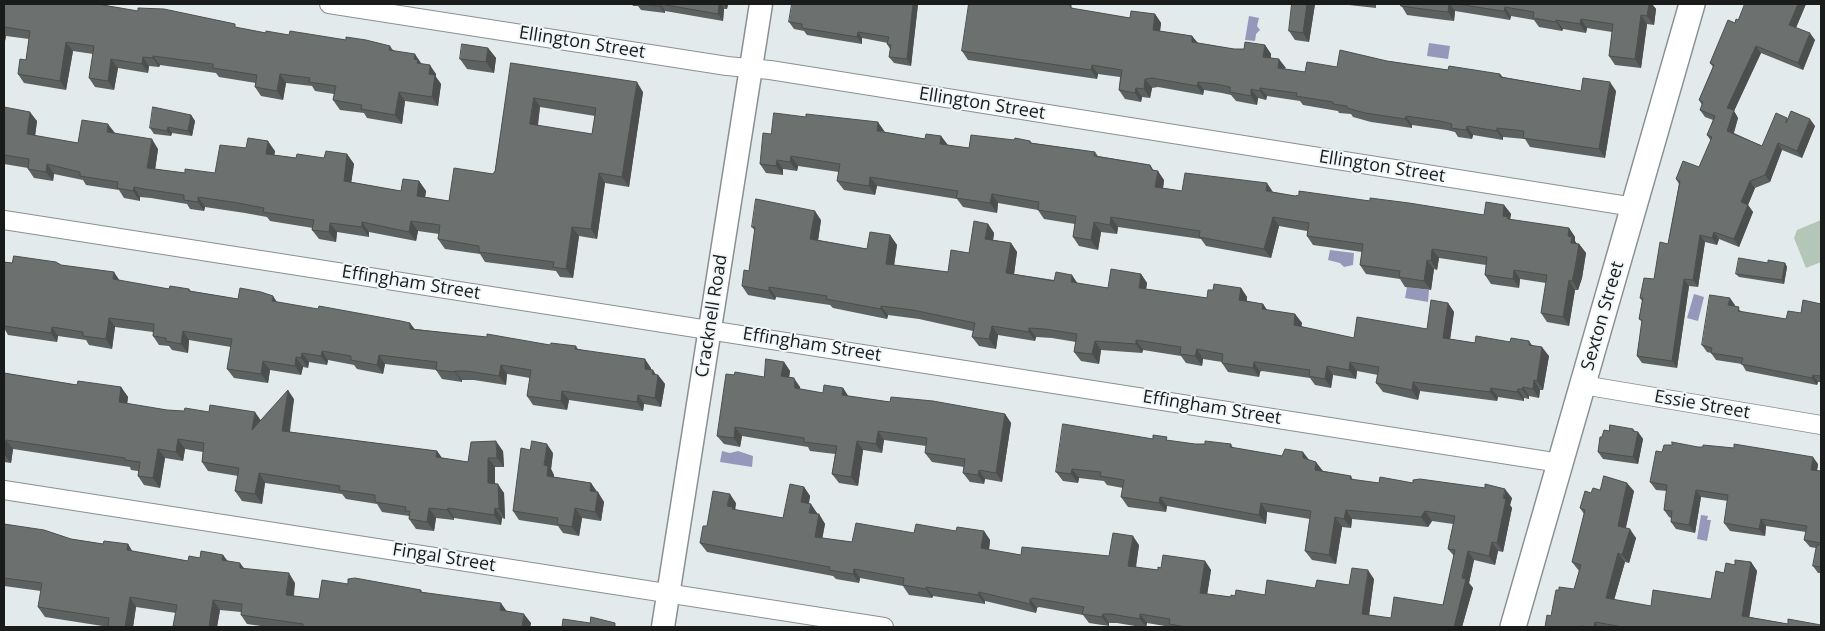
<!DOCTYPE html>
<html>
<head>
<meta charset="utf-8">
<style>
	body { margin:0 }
	#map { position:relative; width:1825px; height:631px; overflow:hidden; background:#e3eaeb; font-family:"Open Sans",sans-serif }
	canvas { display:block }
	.frame { position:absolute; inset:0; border:5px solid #1a1c1c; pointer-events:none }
</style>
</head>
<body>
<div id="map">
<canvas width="1825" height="631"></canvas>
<div class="frame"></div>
</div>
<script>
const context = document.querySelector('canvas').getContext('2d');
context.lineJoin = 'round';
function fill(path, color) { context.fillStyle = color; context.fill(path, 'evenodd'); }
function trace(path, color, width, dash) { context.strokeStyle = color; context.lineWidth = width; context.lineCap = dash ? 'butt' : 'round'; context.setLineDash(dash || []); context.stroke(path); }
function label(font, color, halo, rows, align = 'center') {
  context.font = font + ' "Open Sans",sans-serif'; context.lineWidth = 4; context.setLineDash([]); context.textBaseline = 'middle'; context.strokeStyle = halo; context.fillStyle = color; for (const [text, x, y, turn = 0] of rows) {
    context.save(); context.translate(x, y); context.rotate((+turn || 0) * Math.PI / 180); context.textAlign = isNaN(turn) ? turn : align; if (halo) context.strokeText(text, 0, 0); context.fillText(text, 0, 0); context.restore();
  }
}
fill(new Path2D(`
	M1821 220V262L1806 268 1794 238 1797 230Z`), '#b3c6b7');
fill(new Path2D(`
	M1249 16 1259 18 1257 26 1260 30 1256 34 1255 41 1245 40Z
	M1429 43 1450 46 1448 59 1427 56Z
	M1330 250 1354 253 1353 265 1344 267 1340 263 1328 260Z
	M1407 287 1429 290 1428 302 1405 298Z
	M1694 294 1704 297 1698 321 1687 318Z
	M722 451 730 453 738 451 753 456 752 467 720 462Z
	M1701 515 1708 516 1707 520H1711L1707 541 1697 539Z`), '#9598ba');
const minor = new Path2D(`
	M329 4 727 66 770 70 1634 207
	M4 220 1560 463
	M1583 385 1821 425
	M4 490 884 627`);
const tertiary = new Path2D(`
	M663 627 761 4`);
const secondary = new Path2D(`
	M1513 627 1692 4`);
trace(minor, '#8a9091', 20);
trace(tertiary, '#8a9091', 25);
trace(secondary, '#8a9091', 28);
trace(minor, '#fff', 18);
trace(tertiary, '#fff', 22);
trace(secondary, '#fff', 25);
fill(new Path2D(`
	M4 4 238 28 266 33 346 40 390 46 393 50 421 63V64L436 74V77L441 84 438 106 405 101 402 124 367 118 364 113 340 110 333 100 334 94 315 91 312 86 286 83 283 100 261 96 255 87 256 83 219 77 216 73 160 65 159 67 149 66 148 73 118 68 114 90 95 87 89 78 93 54 73 51 66 90 24 83 18 74 26 60 29 39 6 36 5 41H4Z
	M632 4H728L727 9H724L723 21 665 11V13L641 10 638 6H633Z
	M918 4 911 66 894 63 889 57 890 49 887 44 888 43 862 38V44L807 35 804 31 794 29 789 22Z
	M969 4H1066L1074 9 1130 18 1155 14 1161 23 1160 31 1192 36 1198 43 1234 49H1244L1265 45 1271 54V58L1286 69 1305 72 1337 67 1387 61 1448 70 1500 74 1503 77 1581 91H1616L1605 158 1530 147 1525 139 1503 137V140L1473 135 1472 139 1458 137 1455 132 1447 130 1412 125V128L1371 122 1353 117 1351 114 1339 113 1338 111 1303 105 1300 101 1267 96 1266 100 1258 98 1257 105 1236 101 1231 95 1222 93 1204 90 1203 95 1158 87 1152 88 1150 98 1142 97 1141 102 1125 99 1119 90 1120 77 1098 74 1097 79 968 60 962 51Z
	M1292 4H1315L1309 42 1295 40 1289 31Z
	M1340 4H1376V8Z
	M1392 4H1652L1656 9 1654 25 1647 24 1641 68 1615 65 1609 56 1612 32 1587 28 1586 33 1563 29 1562 31 1539 27 1534 20 1511 16 1510 20 1455 11 1454 21 1445 20 1407 15 1401 5Z
	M1806 4 1796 28 1815 40 1803 70 1761 53 1734 111 1738 118 1734 133 1762 146 1788 119 1815 126 1802 158 1782 150 1770 182 1755 188 1748 205 1753 212 1739 247 1719 239 1717 245 1705 242 1698 287 1689 286 1677 368 1642 363 1637 356 1642 322 1639 319 1642 301 1640 298 1654 279 1668 244 1679 184 1676 179 1699 167 1711 141 1707 135 1713 120 1705 117 1700 110 1702 105 1699 100 1713 67 1710 63 1735 23 1738 20Z
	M488 48 496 58 494 73 467 69 460 59Z
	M511 63 643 92 629 187 605 183 597 239 579 236 573 278 560 277 556 271 485 262 480 254 445 249 438 239 439 234 418 231 416 241 369 232V237L337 232 336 242 319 239 312 230 313 228 270 221 267 217 245 213 205 207 204 211 190 209 187 204 151 198 140 197V201L124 198 119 190 86 185 83 180 54 174 53 181 34 178 28 169V168L4 164V107L37 121 35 136 78 143 115 133 158 149 155 169 185 173H215L246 148 275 151 274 155 296 158H324L347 154 354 164 351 182 401 191 419 181 426 191 425 197 449 201 493 174 495 171ZM540 107 595 116 592 134 538 126Z
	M191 115 195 121 192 136 172 133 171 136 154 134 150 128Z
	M885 132 925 139 941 136 947 145 969 148 1014 140 1030 141 1032 143 1095 152 1098 156 1150 165 1153 170 1164 180 1163 188 1182 191 1273 192 1295 196 1370 201 1484 215 1504 205 1511 214 1510 220 1569 228 1575 237V241L1577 244H1579L1586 253 1582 278 1578 290H1575L1569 326 1547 322 1541 313 1546 283 1520 279 1519 288 1491 284 1485 275 1486 265 1439 258 1437 270 1434 269 1431 290 1405 287 1400 279 1366 274 1360 265 1362 252 1313 245 1307 236V231L1279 226 1271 258 1206 246 1201 239 1118 227 1117 234 1101 232 1098 250 1079 246 1073 237 1075 224 1044 219 1038 210 998 203 997 213 963 207 957 199 877 186 875 195 844 190 837 181 839 172 798 166 797 171 783 169V175L766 173 760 164 771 134Z
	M821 220 818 240 867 249 890 235 897 245 894 265 948 272 969 253 988 224 994 233 993 240 1011 243 1017 252 1014 274 1108 288 1141 274 1147 283 1146 289 1207 298 1213 290 1241 288 1247 297V301L1263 304 1267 310 1295 314 1302 323 1301 327 1354 338 1427 329 1448 303 1454 312 1450 339 1475 343 1529 341 1532 345 1549 356 1543 390H1540L1539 398 1529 396V399L1524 398V401L1498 397 1497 401 1420 391 1418 400 1383 392 1376 383 1378 375 1357 371 1356 379 1333 375 1331 388 1315 385 1310 378 1262 371 1260 372 1259 377 1228 372 1222 363V362L1203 359 1202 366 1186 363 1181 356 1143 350 1142 353 1101 350 1099 364 1081 361 1074 352 1076 342 1052 338 1036 337 1035 341 998 335 996 349 979 346 972 337 973 331 919 319 888 315 887 319 833 308 830 305 776 297 775 300 748 295 742 286 749 271 755 231 752 227Z
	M4 262 12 263 61 265 120 281 169 289H189L191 291 238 299 277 302 415 329 550 345 576 346 578 349 651 368V370L656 375H658L665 384 661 407 644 404 643 411 569 400 567 410 533 405 527 396 530 378 507 374 506 385 474 380H462V382L442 379 436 370 385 364 383 374 357 369 354 365 328 360 327 365 309 362 308 368 303 367 301 375 270 370 268 383 234 378 227 369 231 347 189 340 188 353 172 350 169 346 159 345 153 336V332L115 327 112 349 89 345 86 340 58 336 57 342 8 335 4 328Z
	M1768 263H1785L1787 267 1784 284 1739 277 1736 274Z
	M1821 304V382H1818L1817 385 1746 371 1742 364 1716 360 1711 353 1707 352 1702 345 1735 305V306L1742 312 1786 319Z
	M784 362 790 371 789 377 800 387V389L823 393 843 388 848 396 890 402 1005 414 1011 423 1002 482 985 479 984 484 970 482 963 473 964 467 932 462 925 453 926 446 884 440 882 453 863 450 858 486 839 483 832 474 835 454 810 451 808 447 742 436 740 447 724 444 717 436 734 375 764 377Z
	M4 373 77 385 121 387 128 397 127 404 167 410 261 420 294 399 290 432 437 451 442 458 468 462 503 451 504 467H495V483L504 493 505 519 502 518 501 525 454 518V520L436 518 434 531 416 529 409 519V516L382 512 377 504 346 499 342 494 265 483 262 504 242 501 235 491 238 476 208 471 202 462 203 452 185 449 183 461 165 458 160 488 144 485 138 476V471L131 470 130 467 13 449 11 463 4 462Z
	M1609 431 1638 432 1643 439 1638 464 1603 459 1598 452 1602 437Z
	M1153 439 1195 444H1231L1233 448 1309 460 1323 471 1351 476 1353 480 1379 483 1512 498 1510 505 1512 508 1503 552 1498 551 1495 565 1474 560 1469 583 1473 588 1462 627H1171L1147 623 1146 627H1141L1117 623H1109V626L1089 623 1083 615 1039 607 1037 608 1036 613 985 601V604L933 596 932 598 909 595 903 586 860 578 859 583 836 579 833 576 707 552 700 543 707 526 736 503 735 510 783 518 804 487 810 496 809 504 817 513V514H819L825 524 822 538 852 542 914 533 956 531H984L990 540 989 550 1021 555 1109 556 1139 545 1136 568 1158 570 1161 568 1205 561 1211 570 1207 594 1231 597 1235 596 1265 595 1315 588 1349 585 1374 579 1369 615 1391 618 1443 605 1454 556 1448 549 1453 524 1432 521 1428 527 1352 519 1351 528 1342 527 1336 564 1312 560 1305 551 1310 519 1267 512 1266 524 1167 506 1166 512 1128 507 1121 497 1123 488 1107 485 1104 481 1079 478 1078 483 1063 481 1056 472Z
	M1698 447 1818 464 1817 471H1821V573H1818L1813 566 1816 548 1810 547 1804 540 1806 532 1766 526 1765 536 1730 531 1724 523 1728 501 1701 497 1695 533 1676 529 1671 522V518L1669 517 1664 510 1667 491 1656 490 1650 482 1662 452Z
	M553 453 551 469 554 475V477L591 483 604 502 601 521 582 518 579 536 563 533 558 526 519 520 513 511Z
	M1600 490 1634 491 1626 528 1636 538 1629 563 1625 562 1614 600 1651 606 1711 599 1724 573 1735 565 1751 562 1757 571 1749 617 1788 624 1821 627H1545L1551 616 1574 589 1579 571 1572 562 1584 514 1580 508 1591 493Z
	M4 524 71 539 103 544H128L132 551 188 561 200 558 223 555 227 561 244 569 295 583 294 596 319 599 348 584 421 590 422 592 507 611 531 623 530 627H268L247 624 241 615V612L220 610 217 627H174L173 626 176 613 136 607 133 627H109L45 617 38 607 41 591 4 586Z`), '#5d6160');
fill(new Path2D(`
	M660 4 665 11V13L660 6Z
	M719 4H721L724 9 723 21 718 14Z
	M723 4H728L727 9Z
	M913 4H918L911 66 907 59Z
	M1307 4H1315L1309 42 1303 33Z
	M1449 4H1450L1455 11 1454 21 1448 12Z
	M1647 4H1652L1656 9 1654 25 1647 16Z
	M1798 4H1806L1794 32 1789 25Z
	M1505 7 1511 16 1510 20 1504 11Z
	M1155 14 1161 23 1159 39 1153 30Z
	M1641 15 1647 24 1641 68 1635 59Z
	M1581 19 1587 28 1586 33 1580 24Z
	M1556 20 1563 29 1562 31 1556 22Z
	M858 32 862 38V44L857 37Z
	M4 33 6 36 5 41 4 38Z
	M1810 33 1815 40 1803 70 1798 63Z
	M1192 36 1199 45 1192 42Z
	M66 42 73 51 66 90 60 81Z
	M1265 45 1271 54 1270 66 1263 57Z
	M1756 46 1761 53 1734 111 1738 118 1732 138 1727 131V108Z
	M488 48 496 58 494 73 486 62Z
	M415 54 421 63 424 72 414 59Z
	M153 56 160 65 159 67 153 58Z
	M143 57 149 66 148 73 142 64Z
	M111 59 118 68 114 90 108 81Z
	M1279 59 1286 68H1278Z
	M430 65 436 74V77L441 84 438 106 432 97 429 74Z
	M1092 65 1098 74 1097 79 1091 70Z
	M280 74 286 83 283 100 277 91Z
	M1145 79 1152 88 1150 98 1144 89Z
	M637 82 643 92 629 187 622 177Z
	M1198 82 1204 90 1203 95 1197 86Z
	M1610 82 1616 91 1605 158 1599 149Z
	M1136 88 1142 97 1141 102 1135 93Z
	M1260 88 1267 96 1266 100 1260 91Z
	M1251 89 1258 98 1257 105 1251 96Z
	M399 92 405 101 402 124 395 115Z
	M534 98 540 107 536 134 530 124Z
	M30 112 37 121 34 144 27 134Z
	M191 115 195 121 192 136 188 131Z
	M1406 116 1412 125V128L1405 119Z
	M1810 119 1815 126 1802 158 1797 151Z
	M878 122 885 132 877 131Z
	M108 124 115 133 114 142 107 132Z
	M1467 126 1473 135 1472 139 1466 130Z
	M168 127 172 133 171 136 167 131Z
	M1497 128 1503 137V140L1497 131Z
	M941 136 948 145 940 144Z
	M152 139 158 149 154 178 147 168Z
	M268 141 275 151 273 163 266 154Z
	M1778 143 1782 150 1770 182 1765 175Z
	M347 154 354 164 350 191 344 181Z
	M791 156 798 166 797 171 790 162Z
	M777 160 783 169V175L776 166Z
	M47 164 54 174 53 181 46 172Z
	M1150 165 1156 174 1158 171 1164 180 1162 196 1155 187 1152 170Z
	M599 173 605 183 597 239 591 229Z
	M870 177 877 186 875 195 869 186Z
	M419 181 426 191 424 205 417 196Z
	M1750 181 1755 188 1748 205 1753 212 1739 247 1734 239 1741 202Z
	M1267 183 1273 192 1266 191Z
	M134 187 140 197V201L133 191Z
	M992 194 998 203 997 213 990 203Z
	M198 197 205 207 204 211 198 202Z
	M1504 205 1511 214 1510 219 1515 226 1503 216Z
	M815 211 821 220 817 248 810 239Z
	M1111 217 1118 227 1117 234 1110 225Z
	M1273 217 1279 226 1271 258 1264 249Z
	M411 221 418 231 416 241 409 232Z
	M362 222 369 232V237L362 227Z
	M1094 222 1101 232 1098 250 1091 240Z
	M330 223 337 232 336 242 329 232Z
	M988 224 994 233 992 248 985 239Z
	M572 227 579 236 573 278 566 269Z
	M1569 228 1575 237V241L1578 246 1571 243 1568 236Z
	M1714 232 1719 239 1717 245 1712 238Z
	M890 235 897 245 893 273 886 264Z
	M1700 235 1705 242 1698 287 1693 280Z
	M1011 243 1017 252 1013 282 1006 273Z
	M1579 244 1586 253 1582 278 1578 290 1572 281Z
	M1432 249 1439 258 1437 270 1431 261Z
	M1427 260 1434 269 1431 290 1424 281Z
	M1785 263 1787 267 1784 284 1782 280Z
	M1514 270 1520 279 1519 288 1513 279Z
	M114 272 120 281 113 279Z
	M1141 274 1147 283 1145 297 1139 288Z
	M1072 275 1078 284 1071 282Z
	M1684 279 1689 286 1677 368 1672 361Z
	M1569 280 1575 290 1569 326 1563 317Z
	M769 287 776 297 775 300 769 291Z
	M1241 288 1247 297 1245 309 1239 300Z
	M273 296 279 305 272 301Z
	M1730 298 1735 305 1733 313 1728 305Z
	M1448 303 1454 312 1449 347 1443 338Z
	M1263 304 1269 313 1262 309Z
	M881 306 888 315 887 319 881 309Z
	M1295 314 1302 323 1300 334 1294 325Z
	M109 318 115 327 112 349 106 339Z
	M410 323 417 332 410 329Z
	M992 326 998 335 996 349 989 339Z
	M52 327 58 336 57 342 51 333Z
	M1029 328 1036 337 1035 341 1029 332Z
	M183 331 189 340 188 353 181 344Z
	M1136 340 1143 350 1142 353 1136 344Z
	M1095 341 1101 350 1099 364 1092 354Z
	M1542 347 1549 356 1543 390 1537 381Z
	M1197 349 1203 359 1202 366 1195 356Z
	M322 351 328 360 327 365 321 356Z
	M302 353 309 362 308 368 301 358Z
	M379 355 385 364 383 374 377 365Z
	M296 357 303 367 301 375 295 366Z
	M645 359 651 368 652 378 645 369Z
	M263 361 270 370 268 383 261 374Z
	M784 362 790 371 788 385 781 376Z
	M1254 362 1260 372 1259 377 1253 368Z
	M1350 362 1357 371 1356 379 1349 370Z
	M501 365 507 374 506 385 499 376Z
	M1327 366 1333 375 1331 388 1325 379Z
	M653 370 658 378V375L665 384 661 407 655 398 652 374Z
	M455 371 462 380V382L455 372Z
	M1813 375 1818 382 1817 385 1812 378Z
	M794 378 800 387 801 397 795 388Z
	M1534 380 1540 390 1539 398 1533 389Z
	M1413 382 1420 391 1418 400 1412 390Z
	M121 387 128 397 126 412 119 402Z
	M1523 387 1529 396V399L1522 389Z
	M843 388 849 397 842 395Z
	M1491 388 1498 397 1497 401 1490 392Z
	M1518 389 1524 398V401L1517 392Z
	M288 390 294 399 288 440 282 431Z
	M562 391 569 400 567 410 561 401Z
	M638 395 644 404 643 411 637 402Z
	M255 412 262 422 252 430Z
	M1005 414 1011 423 1002 482 996 473Z
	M735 427 742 436 740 447 734 438Z
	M1633 429 1637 434 1638 432 1643 439 1638 464 1633 457Z
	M878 431 884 440 882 453 876 444Z
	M178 439 185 449 183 461 176 452Z
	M6 440 13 449 11 463 4 454Z
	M496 441 503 451 504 467 497 458Z
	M857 441 863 450 858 486 851 477Z
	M547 444 553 453 551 469 554 475 553 485 547 476 544 465Z
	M158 449 165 458 160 488 153 478Z
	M437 451 444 461 436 457Z
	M1303 452 1310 461 1303 458Z
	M1813 457 1818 464 1816 477 1811 470Z
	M488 458 495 467V492L488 483Z
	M1316 462 1323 471 1315 470Z
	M1072 469 1079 478 1078 483 1071 474Z
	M979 470 985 479 984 484 978 475Z
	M259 473 265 483 262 504 255 494Z
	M591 483 597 492 590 491Z
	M1627 483 1634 491 1624 534 1618 526Z
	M498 484 504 493 505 519 499 509Z
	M804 487 810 496 807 511 801 502Z
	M1505 489 1512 498 1510 505 1512 508 1503 552 1497 543Z
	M1696 490 1701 497 1695 533 1689 525Z
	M598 492 604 502 601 521 595 512Z
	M730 494 736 503 735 510 727 506Z
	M1160 497 1167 506 1166 512 1159 503Z
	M1261 503 1267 512 1266 524 1259 515Z
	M811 504 817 513 816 522 809 513Z
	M429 508 436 518 434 531 427 522Z
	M448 508 454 518V520L447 510Z
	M495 508 502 518 501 525 494 515Z
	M575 508 582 518 579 536 572 527Z
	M1346 510 1352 519 1351 528 1344 519Z
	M1425 511 1432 521 1428 527 1421 517Z
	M819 514 825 524 821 546 815 537Z
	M1335 517 1342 527 1336 564 1329 555Z
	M1761 519 1766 526 1765 536 1759 529Z
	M1630 529 1636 538 1629 563 1622 555Z
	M984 531 990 540 988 558 981 548Z
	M1133 536 1139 545 1134 576 1128 566Z
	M1492 542 1498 551 1495 565 1489 556Z
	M128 544 134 554 127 550Z
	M1468 551 1474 560 1469 583 1473 588 1462 627H1454Z
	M1618 553 1625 562 1612 607 1606 598Z
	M223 555 230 564 222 560Z
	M1205 561 1211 570 1206 602 1200 593Z
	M1751 562 1757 571 1748 625 1742 616Z
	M240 563 247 572 240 568Z
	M854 569 860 578 859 583 853 574Z
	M1368 570 1374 579 1368 623 1362 614Z
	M289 573 295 583 292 604 286 595Z
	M926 587 933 596 932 598 926 589Z
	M979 592 985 601V604L978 595Z
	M130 597 136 607 133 627H125Z
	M1030 599 1037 608 1036 613 1030 604Z
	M213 600 220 610 217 627H209Z
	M501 603 508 613 500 610Z
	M524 614 531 623 530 627H522Z
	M1103 614 1109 623V626L1102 617Z
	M1140 614 1147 623 1146 627 1140 619Z
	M1595 622 1598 627H1594Z`), '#4c4f4e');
const building = new Path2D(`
	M4 4H97L138 11V8L164 9 235 24V27L266 33V31L289 35 290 31 346 40V37L366 40 390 46 389 50 415 54 414 59 418 60 417 63 430 65 429 74 435 75 432 97 399 92 395 115 361 109 362 105 333 100 336 86 309 82 310 78 280 74 277 91 255 87 257 75 213 68V64L153 56V58L143 57 142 64 111 59 108 81 89 78 94 46 66 42 60 81 18 74 20 59 26 60 30 31 4 27Z
	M642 4H719L718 14 660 4V6Z
	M792 4H913L907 59 889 57 891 45 887 44 889 37 858 32 857 37 802 28V24L789 22Z
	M969 4H1062L1071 5V8L1130 18 1131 11 1155 14 1153 30 1192 36V42L1234 49H1244L1245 42 1265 45 1263 57 1279 59 1278 68 1305 72 1307 62 1337 67 1340 50 1387 61 1448 70 1449 66 1500 74V77L1581 91 1583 78 1610 82 1599 149 1523 138 1524 131 1497 128V131L1467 126 1466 130 1451 128 1452 124 1440 121 1406 116 1405 119 1365 113 1347 108V106L1333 104V102L1296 96 1297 93 1260 88V91L1251 89V96L1230 92V87L1216 84 1198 82 1197 86 1152 78 1145 79 1144 89 1136 88 1135 93 1119 90 1122 70 1092 65 1091 70 962 51Z
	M1292 4H1307L1303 33 1289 31Z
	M1401 4H1449L1448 12 1438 11 1401 6Z
	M1458 4H1649L1647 16 1641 15 1635 59 1609 56 1613 24 1581 19 1580 24 1556 20V22L1533 18 1534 12 1505 7 1504 11Z
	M1745 4H1798L1789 25 1810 33 1798 63 1756 46 1727 108 1734 110 1727 131 1762 146 1776 113 1787 118 1786 123 1791 111 1810 119 1797 151 1778 143 1765 175 1750 181 1741 202 1748 205 1734 239 1714 232 1712 238 1700 235 1693 280 1684 279 1672 361 1637 356 1642 320 1639 319 1643 298H1640L1644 278 1654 279 1660 242 1668 244 1680 181 1676 179 1683 161 1699 167 1712 137 1707 135 1715 116 1700 110 1703 102 1699 100 1714 65 1710 63 1728 20 1735 23 1736 19 1738 20Z
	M462 44 488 48 486 62 460 59Z
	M511 63 637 82 622 177 599 173 591 229 572 227 566 269 553 267 554 262 479 252V246L438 239 440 225 411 221 409 232 362 222V227L330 223 329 232 312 230 314 220 263 212 264 208 238 203 198 197V202L184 200V195L144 189 134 187 133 191 117 188 118 182 80 176V172L47 164 46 172 28 169 29 159 4 155V107L30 112 27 134 78 143 82 120 108 124 107 132 152 139 147 168 185 173V169L215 173 220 145 246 148 248 138 268 141 266 154 296 158 297 154 324 158 326 151 347 154 344 181 401 191 403 179 419 181 417 196 449 201 454 168 493 174 495 171ZM534 98 596 108 592 134 530 124Z
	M153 107 191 115 188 131 168 127 167 131 150 128Z
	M774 113 806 117V114L878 122 877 131 925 139 926 134 941 136 940 144 969 148 971 135 1014 140 1015 138 1030 141V143L1095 152 1094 156 1150 165 1152 170 1158 171 1155 187 1182 191 1185 173 1267 183 1266 191 1295 196 1299 195V191L1370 201V198L1409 203 1484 215 1486 202 1504 205 1503 216 1508 217V219L1569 228 1568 236 1572 237 1571 243 1579 244 1575 268 1572 281 1569 280 1563 317 1541 313 1547 275 1514 270 1513 279 1485 275 1487 257 1432 249 1431 261 1427 260 1424 281 1399 277 1400 271 1360 265 1363 244 1307 236 1309 223 1273 217 1264 249 1199 237 1200 231 1111 217 1110 225 1094 222 1091 240 1073 237 1076 216 1038 210 1039 202 992 194 990 203 956 198 958 191 870 177 869 186 837 181 840 164 791 156 790 162 777 160 776 166 760 164 763 133 771 134Z
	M756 199 815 211 810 239 867 249 870 232 890 235 886 264 948 272 951 250 969 253 974 221 988 224 985 239 1011 243 1006 273 1054 281 1056 272 1072 275 1071 282 1108 288 1111 269 1141 274 1139 288 1207 298 1208 290H1213L1214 284 1241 288 1239 300 1263 304 1262 309 1295 314 1294 325 1354 338 1357 317 1427 329 1431 300 1448 303 1443 338 1475 343 1476 336 1510 342 1511 338 1529 341V345L1542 347 1537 381 1534 380 1533 389 1523 387 1522 389H1518L1517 392 1491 388 1490 392 1413 382 1412 390 1376 383 1379 367 1350 362 1349 370 1327 366 1325 379 1309 376 1310 370 1256 362H1254L1253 368 1222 363 1223 354 1197 349 1195 356 1180 354 1181 347 1136 340V344L1095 341 1092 354 1074 352 1077 334 1045 329 1029 328V332L992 326 989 339 972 337 975 323 913 310 881 306V309L826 299 827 296 769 287V291L742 286 744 270 749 271 755 227H752Z
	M14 256 56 262 61 265 114 272 113 279 169 289 170 286 189 289V291L238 299 240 288 261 292 273 296 272 301 318 309 319 306 401 321 410 323V329L487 337V334L550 345 551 343 576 346 575 349 645 359V369L653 370 652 374 658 375 655 398 638 395 637 402 562 391 561 401 527 396 531 370 501 365 499 376 467 371H455V372L436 370 437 362 379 355 377 365 351 360V356L322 351 321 356 302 353 301 358 296 357 295 366 263 361 261 374 227 369 232 339 183 331 181 344 166 341V338L153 336 154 324 109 318 106 339 83 336V332L52 327 51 333 4 326V262L12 263Z
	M1739 258 1768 263V260L1785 263 1782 280 1736 274Z
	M1710 295 1730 298 1728 305 1739 307 1738 311 1786 319 1788 311 1801 313 1803 300 1821 304V376L1813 375 1812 378 1741 364 1743 358 1711 353 1712 348 1702 345Z
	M766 359 784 362 781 376 794 378 795 388 823 393 824 385 843 388 842 395 890 402 891 397 933 401 1005 414 996 473 979 470 978 475 963 473 965 459 925 453 927 438 878 431 876 444 857 441 851 477 832 474 837 446 804 442V438L735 427 734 438 717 436 726 374 734 375 735 372 764 377Z
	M4 373 77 385 78 381 121 387 119 402 167 410 184 411 185 408 209 412 210 405 255 412 252 430 288 390 282 431 437 451 436 457 468 462 471 442 496 441 497 458H488V483L498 484 499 509 495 508 494 515 448 508 447 510 429 508 427 522 409 519 410 511H405L406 507 375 502V495L339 490 340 486 259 473 255 494 235 491 239 468 202 462 204 443 178 439 176 452 158 449 153 478 138 476 140 462 125 460V458L6 440 4 454Z
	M1063 424 1153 439V435L1167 437 1166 440 1195 444H1205V441L1231 444 1230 447 1282 456 1285 449 1303 452V458L1316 462 1315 470 1351 476 1350 479 1379 483 1380 477 1413 483V480L1420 479 1485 488V484L1505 489 1503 498 1506 499 1497 543 1492 542 1489 556 1468 551 1462 578 1466 579 1454 627H1187L1169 624 1170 619 1140 614V619L1111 614H1103L1102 617 1082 614 1084 607 1033 598 1030 599V604L979 592 978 595 926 587V589L903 585 904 578 854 569 853 574 829 570 830 567 700 543 703 526H707L713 491 730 494 727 506 733 507 732 509 783 518 790 484 804 487 801 502 811 504 809 513 819 514 815 537 852 542 856 523 914 533 916 524 956 531 957 527 984 531 981 548 1021 555 1022 547 1109 556 1113 533 1133 536 1128 566 1158 570V567L1161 568 1163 555 1205 561 1200 593 1231 597V595L1235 596 1236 590 1265 595 1267 580 1315 588 1317 580 1349 585 1352 568 1368 570 1362 614 1391 618 1394 597 1443 605 1455 550 1448 549 1455 516 1425 511 1421 517 1346 510 1344 519 1335 517 1329 555 1305 551 1311 511 1261 503 1259 515 1160 497 1159 503 1121 497 1124 480 1100 476 1101 472 1072 469 1071 474 1056 472Z
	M1610 425 1633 429V431L1638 432 1633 457 1598 452 1600 437H1602L1604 430 1609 431Z
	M532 441 547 444 544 465 548 466 547 476 591 483 590 491 598 492 595 512 575 508 572 527 557 524 558 518 513 511 521 448 530 450Z
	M1672 442 1698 447H1703V445L1734 448V444L1813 457 1811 470 1821 471V543L1804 540 1807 526 1761 519 1759 529 1724 523 1728 495 1696 490 1689 525 1671 522 1672 511 1664 510 1667 485 1650 482 1656 451 1662 452 1664 445H1672Z
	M1604 476 1627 483 1618 526 1630 529 1622 555 1618 553 1606 598 1651 606 1653 590 1711 599 1716 571 1724 573 1726 563 1735 565V560L1751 562 1742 616 1788 624V619L1821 625V627H1623L1595 622 1594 627 1580 626 1579 627H1545L1547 615 1551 616 1556 590H1559V587L1574 589 1581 565 1572 562 1585 510 1580 508 1585 491 1591 493 1593 488 1600 490Z
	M4 524 44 530 71 539 103 544 104 541 128 544 127 550 188 561 189 556 200 558 201 551 223 555 222 560 240 563V568L289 573 286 595 319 599 322 580 348 584V579L355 578 421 590 420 592 501 603 500 610 524 614 522 627H303V624L241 615 242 604 213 600 209 627H182L173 626 177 605 130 597 125 627H117L108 626 109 618 38 607 42 583 4 578Z
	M1817 545H1821V567L1813 566Z
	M591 617 615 623V627H562L563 619 590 623Z`);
fill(building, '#6c7170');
trace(building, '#4c4f4e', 1);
label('18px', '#1a1c1c', '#f1f7f9', [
	["Ellington Street",582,43,9],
	["Ellington Street",982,104,9],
	["Ellington Street",1382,167,9],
	["Effingham Street",411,283,9],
	["Cracknell Road",712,316,-81],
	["Sexton Street",1603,316,-74],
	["Effingham Street",812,345,9],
	["Essie Street",1702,405,10],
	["Effingham Street",1212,408,9],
	["Fingal Street",444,558,9]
]);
</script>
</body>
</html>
